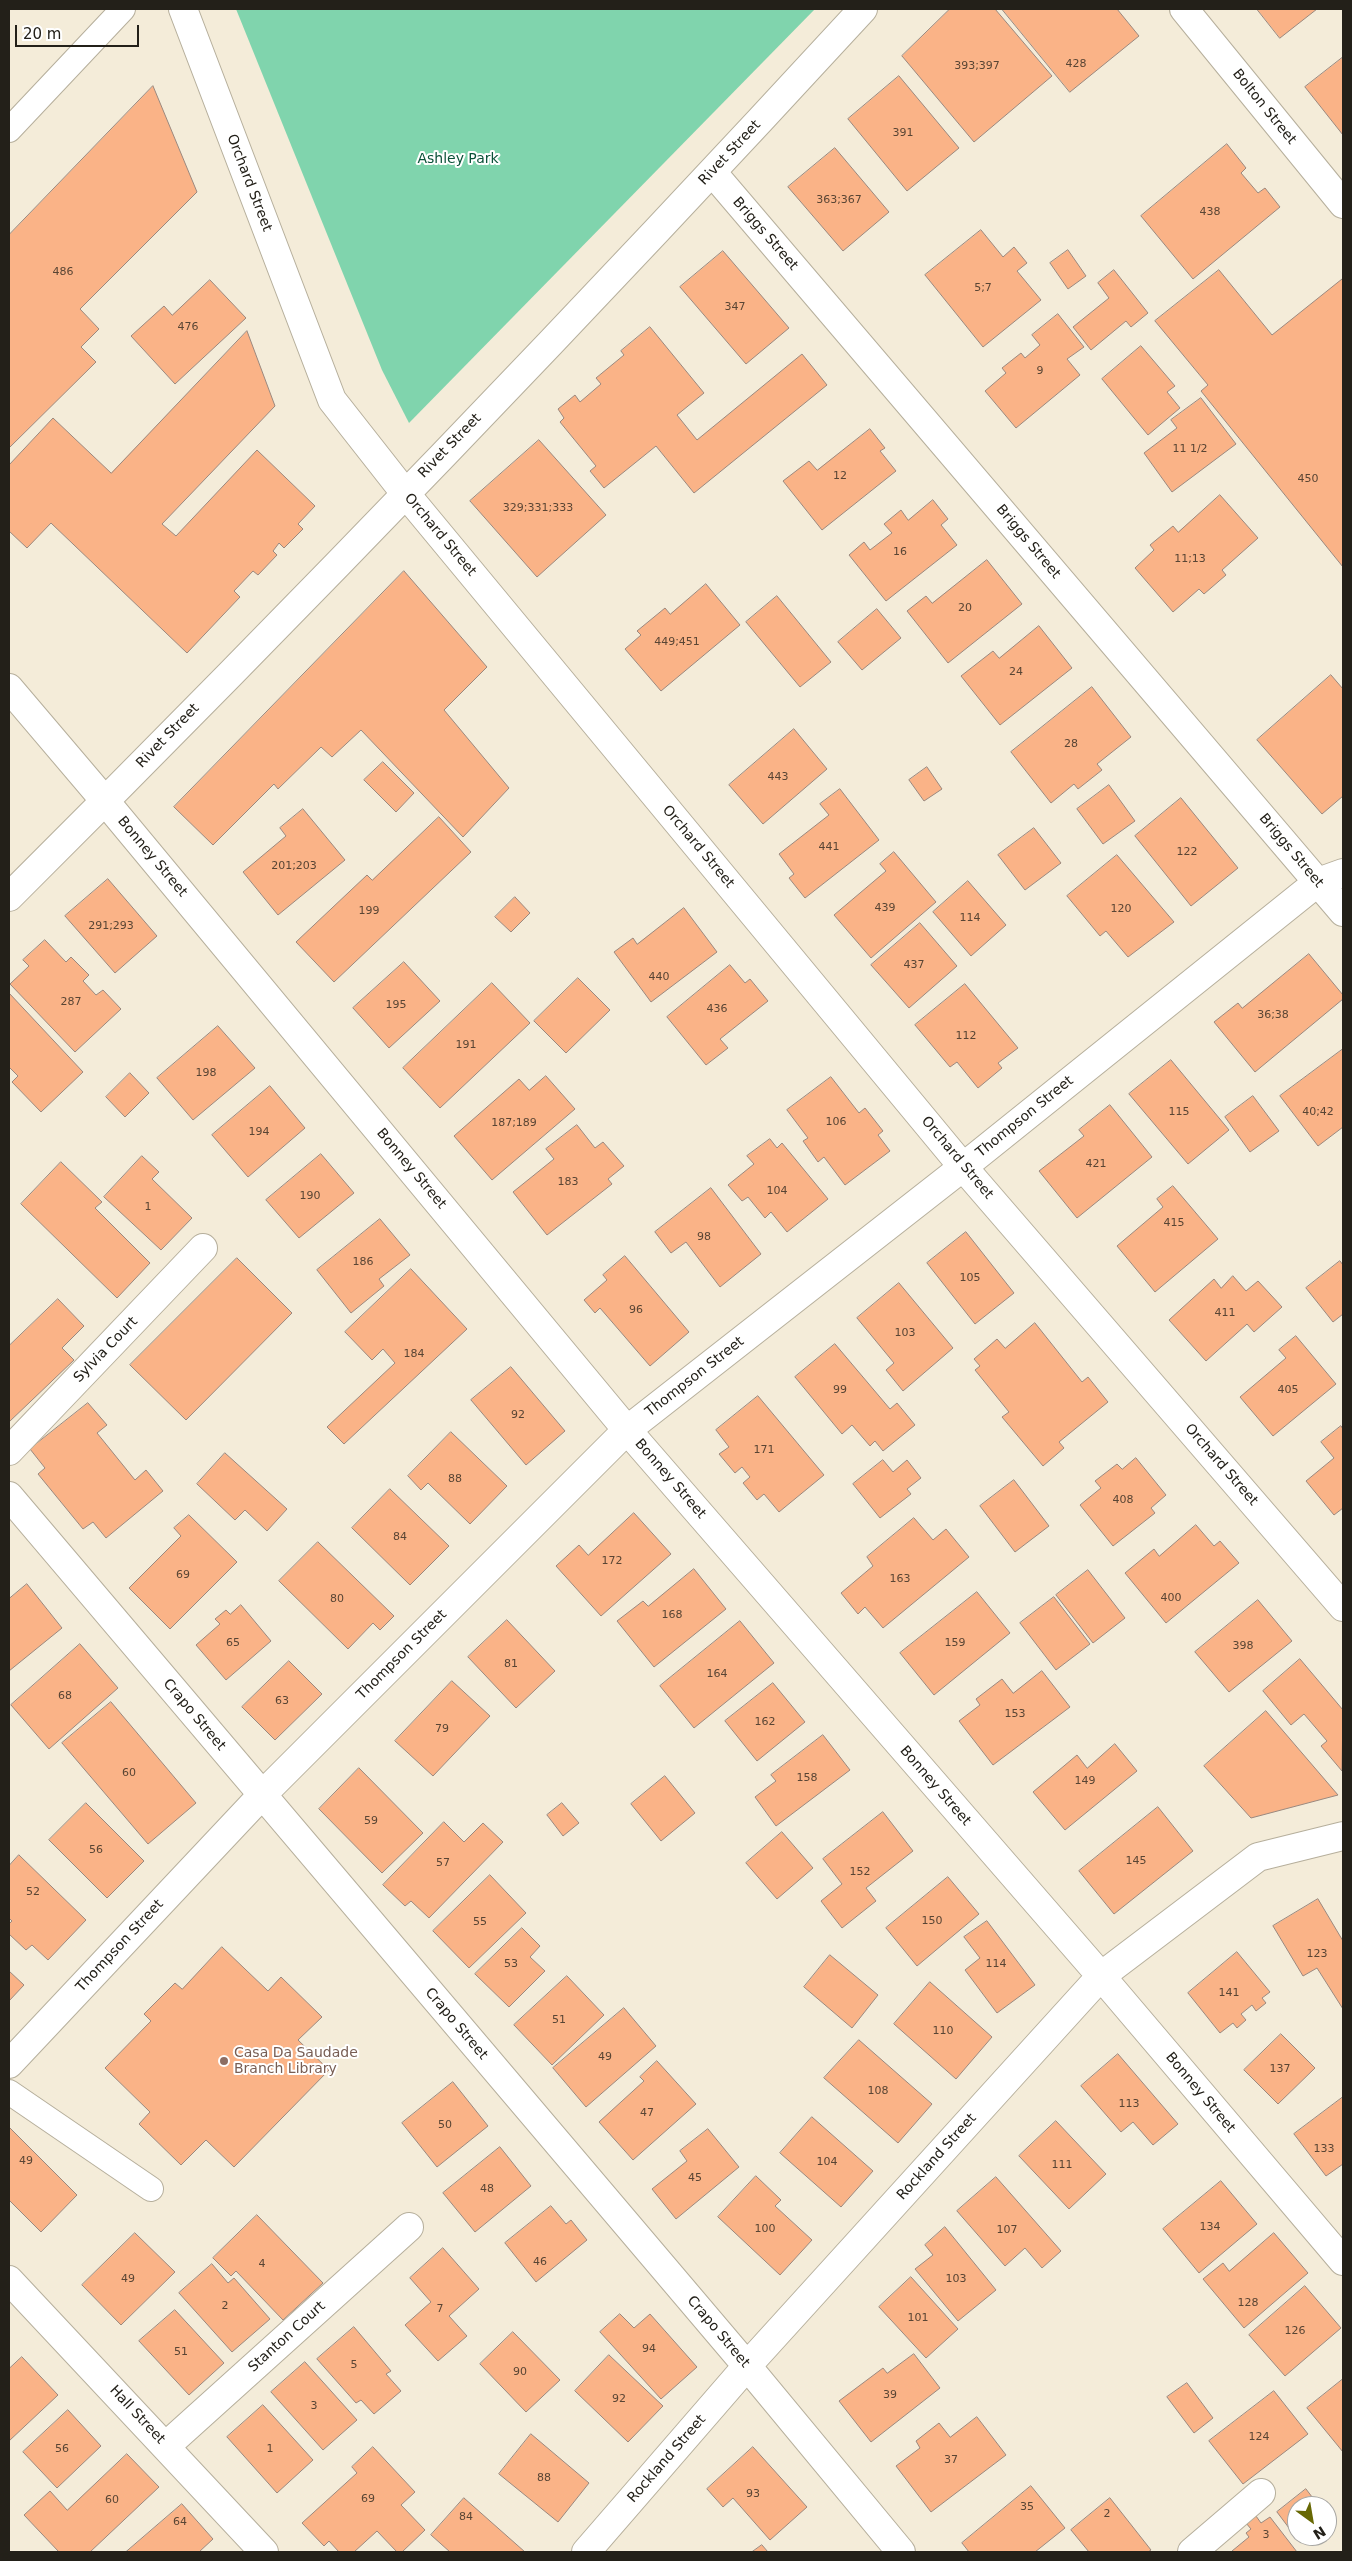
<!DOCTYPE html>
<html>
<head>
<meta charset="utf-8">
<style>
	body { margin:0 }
	#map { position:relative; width:1352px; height:2561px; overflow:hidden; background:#f4ecd9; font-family:"DejaVu Sans",sans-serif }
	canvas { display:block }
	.frame { position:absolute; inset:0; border:10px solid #232019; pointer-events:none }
	.north { position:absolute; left:1287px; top:2496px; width:50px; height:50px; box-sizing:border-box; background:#fff; border:1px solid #a7a6a3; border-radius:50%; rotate:148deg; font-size:14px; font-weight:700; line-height:20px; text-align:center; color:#232019 }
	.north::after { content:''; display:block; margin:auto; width:18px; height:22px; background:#676804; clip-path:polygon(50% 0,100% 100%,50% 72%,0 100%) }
	.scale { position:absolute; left:15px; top:25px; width:124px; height:22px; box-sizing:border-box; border:2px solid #232019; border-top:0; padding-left:6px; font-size:15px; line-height:18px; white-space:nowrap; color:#232019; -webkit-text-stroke:4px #fff; paint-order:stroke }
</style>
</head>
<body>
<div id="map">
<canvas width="1352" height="2561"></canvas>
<div class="frame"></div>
<div class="north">N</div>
<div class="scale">20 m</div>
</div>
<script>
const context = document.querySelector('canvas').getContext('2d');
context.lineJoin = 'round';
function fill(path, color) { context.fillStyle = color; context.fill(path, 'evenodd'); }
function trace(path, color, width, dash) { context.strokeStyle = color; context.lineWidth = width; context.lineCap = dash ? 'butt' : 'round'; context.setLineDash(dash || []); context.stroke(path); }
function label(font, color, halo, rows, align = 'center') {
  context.font = font + ' "DejaVu Sans",sans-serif'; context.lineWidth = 4; context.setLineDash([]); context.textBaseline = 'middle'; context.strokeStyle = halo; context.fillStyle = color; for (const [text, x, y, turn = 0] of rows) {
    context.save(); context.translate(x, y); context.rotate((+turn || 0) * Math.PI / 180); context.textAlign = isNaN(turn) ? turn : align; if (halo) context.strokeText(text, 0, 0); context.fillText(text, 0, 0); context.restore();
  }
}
fill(new Path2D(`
	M236 9H815L409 423 382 370Z`), '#80d4ad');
const building = new Path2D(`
	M950 9H995L1052 76 974 142 902 56Z
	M1002 9H1117L1139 36 1070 92Z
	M1257 9H1317L1280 38Z
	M1342 58 1343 60V135L1305 87Z
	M899 76 959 148 907 191 848 119Z
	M153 86 197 192 80 309 99 329 81 347 96 362 9 448V235Z
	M1227 144 1246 168 1241 173 1258 193 1265 188 1280 207 1193 279 1141 216Z
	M835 148 889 212 843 251 788 187Z
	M981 230 1003 257 1014 247 1027 263 1017 271 1041 300 983 347 925 275Z
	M1068 250 1086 276 1068 289 1050 263Z
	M723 251 789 328 746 364 680 287Z
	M1114 270 1148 313 1131 327 1126 321 1091 350 1073 327 1109 298 1098 283Z
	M1219 270 1272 335 1342 279 1343 281V567L1201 391 1208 385 1155 321Z
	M210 280 246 318 175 384 131 336 164 306 172 315Z
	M1058 314 1084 347 1067 359 1080 375 1016 428 985 391 1006 373 1002 368 1021 353 1025 358 1040 345 1032 335Z
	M650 327 704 393 677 415 697 440 802 354 827 385 694 493 656 446 604 488 590 471 596 466 560 422 564 418 558 409 575 395 580 402 601 384 596 378 624 355 621 351Z
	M247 331 275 406 162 524 176 536 257 450 315 506 298 524 303 529 284 548 279 543 273 551 277 555 258 575 253 571 234 591 240 597 187 653 51 523 27 548 9 531V465L53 418 111 473Z
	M1141 346 1175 386 1167 392 1180 408 1148 435 1102 379Z
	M1201 398 1236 444 1172 492 1144 453 1177 428 1171 420Z
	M870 429 885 448 880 451 896 471 822 530 783 481 809 461 817 470Z
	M539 440 606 515 537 577 470 501Z
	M1220 495 1258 538 1222 570 1226 575 1204 594 1199 589 1173 612 1135 568 1154 550 1150 545 1173 526 1178 532Z
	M933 500 948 519 941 525 957 545 886 601 849 555 864 542 870 550 892 533 884 524 901 510 908 520Z
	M987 560 1022 604 948 663 907 611 926 596 932 603Z
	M404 571 487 667 444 710 509 788 463 837 361 730 332 757 321 747 278 789 274 784 213 845 174 807Z
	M706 584 740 625 661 691 625 649 641 635 637 631 665 608 670 614Z
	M777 596 831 662 800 687 746 622Z
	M877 609 901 638 862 670 838 642Z
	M1039 626 1072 668 1000 725 961 676 993 651 999 658Z
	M1331 675 1343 689V796L1322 814 1257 740Z
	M1092 687 1131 737 1097 764 1102 770 1078 789 1074 784 1051 803 1011 752Z
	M794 729 827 769 763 824 729 785Z
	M383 762 414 793 396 812 364 780Z
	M927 767 942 789 924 801 909 780Z
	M1109 785 1135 821 1103 844 1077 809Z
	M840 789 879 840 805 898 789 878 794 874 779 854 829 815 820 804Z
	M1181 798 1238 868 1191 906 1135 836Z
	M303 809 345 860 278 915 243 872 286 836 280 828Z
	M439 817 471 852 334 982 296 942 367 875 372 880Z
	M1034 828 1061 863 1025 890 998 855Z
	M894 852 936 902 871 958 834 915 886 871 880 864Z
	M1117 855 1174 922 1128 957 1106 931 1100 936 1067 896Z
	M108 879 157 936 115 973 65 916Z
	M968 881 1006 925 971 956 933 912Z
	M515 897 530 913 511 932 495 917Z
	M684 908 717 952 651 1002 614 952 633 938 637 944Z
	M920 923 957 966 909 1008 871 965Z
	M45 940 66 962 71 957 89 975 83 981 96 995 103 990 121 1009 75 1052 10 984 29 966 23 960Z
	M1309 954 1343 995V999L1255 1072 1214 1022 1238 1003 1242 1008Z
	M404 962 440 1001 389 1048 353 1008Z
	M730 965 745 983 750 979 768 1001 720 1039 728 1048 706 1065 667 1017Z
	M578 978 610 1010 566 1053 534 1021Z
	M492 983 530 1023 440 1108 403 1068Z
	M965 984 1018 1048 998 1063 1002 1068 978 1088 957 1062 950 1067 915 1025Z
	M9 993 83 1072 41 1112 12 1082 18 1076 9 1067Z
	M218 1026 255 1068 193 1120 157 1078Z
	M1343 1049V1127L1318 1146 1280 1096Z
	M1171 1060 1229 1130 1188 1164 1129 1094Z
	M130 1073 149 1093 125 1117 106 1097Z
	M546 1076 575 1109 492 1180 454 1136 519 1079 529 1090Z
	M831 1077 859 1113 865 1108 883 1131 878 1135 890 1151 845 1185 824 1157 818 1162 803 1141 808 1138 787 1110Z
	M270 1086 305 1128 248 1177 212 1135Z
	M1253 1096 1279 1131 1250 1152 1225 1117Z
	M1110 1105 1152 1157 1077 1218 1039 1171 1084 1136 1079 1130Z
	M577 1125 595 1148 603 1142 624 1166 608 1179 612 1184 547 1235 513 1192 554 1159 546 1149Z
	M770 1139 777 1148 782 1143 828 1199 787 1232 771 1212 765 1218 748 1197 742 1201 728 1185 754 1164 747 1156Z
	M321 1154 354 1193 299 1238 266 1200Z
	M142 1156 159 1172 152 1179 192 1218 161 1250 104 1197Z
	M61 1162 102 1202 95 1208 150 1263 117 1298 21 1204Z
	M1173 1186 1218 1239 1155 1292 1117 1246 1163 1207 1157 1199Z
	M711 1188 761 1254 720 1287 686 1242 671 1253 655 1232Z
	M380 1219 410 1255 379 1279 384 1286 351 1313 317 1270Z
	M966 1232 1014 1293 975 1324 927 1263Z
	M625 1256 689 1332 650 1366 600 1308 595 1313 584 1300 607 1280 603 1275Z
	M237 1258 292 1313 186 1420 130 1365Z
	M1340 1261 1343 1265V1314L1333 1322 1306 1288Z
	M411 1269 467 1329 344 1444 327 1427 395 1363 383 1349 372 1360 345 1332Z
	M1233 1276 1246 1291 1258 1281 1282 1307 1254 1332 1247 1324 1206 1361 1169 1320 1214 1279 1221 1288Z
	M899 1283 953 1348 903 1391 886 1370 894 1363 857 1318Z
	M58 1299 84 1326 62 1348 74 1360 9 1422V1346Z
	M1035 1323 1082 1382 1088 1377 1108 1402 1059 1442 1064 1448 1043 1466 1002 1417 1009 1412 975 1370 980 1366 974 1359 997 1339 1005 1348Z
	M1296 1336 1336 1384 1273 1436 1240 1397 1286 1358 1279 1350Z
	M835 1344 890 1409 897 1403 915 1425 883 1451 875 1441 870 1446 852 1425 842 1434 795 1377Z
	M511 1367 565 1431 526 1465 471 1400Z
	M758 1396 824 1475 779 1512 764 1494 757 1500 743 1483 750 1477 742 1467 735 1473 719 1454 729 1447 716 1430Z
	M88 1403 107 1425 97 1433 135 1480 146 1470 163 1491 106 1538 93 1522 83 1529 38 1474 45 1468 30 1449Z
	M1341 1426 1343 1429V1508L1334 1515 1306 1481 1334 1458 1321 1442Z
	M451 1432 507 1486 470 1524 428 1483 421 1490 408 1476Z
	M225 1453 287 1509 267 1531 245 1510 235 1520 197 1484Z
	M1136 1458 1166 1495 1151 1508 1155 1513 1113 1546 1080 1505 1101 1488 1095 1481 1117 1464 1122 1469Z
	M883 1460 893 1472 907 1460 921 1478 907 1489 911 1494 880 1518 853 1484Z
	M1014 1480 1049 1526 1015 1552 980 1506Z
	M390 1489 449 1546 410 1585 352 1528Z
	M634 1513 671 1554 601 1616 556 1566 579 1545 588 1555Z
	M189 1515 237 1562 170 1629 129 1588 181 1536 174 1528Z
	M914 1518 933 1540 946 1529 969 1557 883 1628 865 1607 858 1614 841 1593 873 1566 867 1557Z
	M1196 1525 1214 1546 1220 1541 1239 1563 1166 1623 1125 1573 1154 1549 1159 1556Z
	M318 1542 394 1616 380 1630 373 1623 348 1649 279 1581Z
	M694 1569 726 1609 654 1667 617 1621 643 1601 648 1606Z
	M1088 1570 1125 1618 1093 1643 1056 1595Z
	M27 1584 62 1628 9 1671V1599Z
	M977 1592 1010 1633 934 1695 900 1653Z
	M1054 1597 1090 1644 1056 1670 1020 1623Z
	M1258 1600 1292 1641 1229 1692 1195 1652Z
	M241 1605 271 1641 226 1680 196 1645 220 1624 215 1619 226 1610 230 1614Z
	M507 1620 555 1671 516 1708 468 1657Z
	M740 1621 774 1663 694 1728 660 1686Z
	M80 1644 118 1688 49 1749 11 1705Z
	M1300 1659 1343 1710 1342 1771 1321 1746 1327 1741 1304 1714 1291 1725 1263 1691Z
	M289 1661 322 1694 275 1740 242 1707Z
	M1042 1671 1070 1707 993 1765 959 1721 980 1705 976 1699 1002 1679 1013 1693Z
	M452 1681 490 1716 433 1776 395 1741Z
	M773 1683 805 1722 757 1761 725 1721Z
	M111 1702 196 1803 148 1844 62 1743Z
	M1266 1711 1338 1795 1251 1818 1204 1766Z
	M823 1735 850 1770 776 1826 755 1797 776 1781 771 1775Z
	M1115 1744 1137 1771 1065 1830 1033 1792 1077 1755 1087 1768Z
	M359 1768 423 1833 382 1873 319 1809Z
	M665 1776 695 1813 661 1841 631 1804Z
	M86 1803 144 1861 107 1898 49 1840Z
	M562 1803 579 1823 563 1836 547 1815Z
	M1158 1807 1193 1851 1114 1914 1079 1871Z
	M883 1812 913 1851 866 1888 876 1901 842 1928 821 1901 842 1884 823 1859Z
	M444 1822 464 1842 483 1823 503 1842 429 1918 411 1901 405 1906 383 1885Z
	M782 1832 813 1868 777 1899 746 1863Z
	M19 1855 86 1920 48 1960 32 1945 26 1950 9 1934V1924L12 1921 9 1918V1866Z
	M490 1875 526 1913 469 1968 433 1931Z
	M948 1877 979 1914 917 1966 886 1928Z
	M1318 1899 1343 1941V2009L1317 1968 1303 1976 1273 1926Z
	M987 1921 1035 1985 997 2013 965 1970 980 1958 964 1937Z
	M522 1928 540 1946 530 1957 545 1971 509 2007 475 1974Z
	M222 1947 268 1991 281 1977 322 2017 298 2040 329 2070 234 2167 206 2140 181 2165 139 2124 150 2112 105 2068 151 2021 144 2014 175 1983 182 1989Z
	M1237 1952 1270 1992 1262 1998 1266 2003 1256 2011 1252 2005 1241 2014 1246 2020 1237 2028 1233 2023 1220 2033 1188 1993Z
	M830 1955 878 1995 852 2028 804 1987Z
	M9 1971 24 1985 9 2001Z
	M567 1976 604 2015 552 2065 514 2025Z
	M930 1982 992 2037 956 2079 894 2024Z
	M624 2008 656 2046 586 2107 553 2068Z
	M1281 2034 1315 2068 1278 2104 1244 2070Z
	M859 2040 932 2104 898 2143 824 2078Z
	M1118 2054 1178 2124 1153 2145 1133 2122 1121 2132 1081 2086Z
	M657 2061 696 2104 633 2160 599 2122 644 2081 640 2077Z
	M453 2082 488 2126 437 2167 402 2123Z
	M1343 2097V2164L1326 2176 1294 2134Z
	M812 2117 873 2171 841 2207 780 2153Z
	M1056 2121 1106 2174 1069 2209 1019 2156Z
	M9 2127 77 2195 41 2232 9 2200Z
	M708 2129 739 2167 676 2219 652 2189 687 2161 680 2151Z
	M500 2147 531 2186 475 2232 443 2193Z
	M756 2176 781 2200 775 2206 812 2240 780 2275 718 2217Z
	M996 2177 1061 2251 1042 2268 1025 2248 1005 2266 957 2211Z
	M1221 2181 1257 2224 1199 2273 1163 2229Z
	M551 2206 566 2224 571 2220 587 2240 536 2282 505 2243Z
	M257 2215 323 2283 283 2320 236 2271 231 2276 213 2258Z
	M945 2227 996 2290 958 2321 915 2269 933 2255 925 2245Z
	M135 2233 175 2272 121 2325 82 2285Z
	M1274 2233 1308 2273 1244 2328 1203 2279 1223 2263 1229 2271Z
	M443 2248 479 2289 449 2316 467 2336 438 2361 405 2325 431 2302 410 2278Z
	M212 2264 228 2283 234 2278 270 2319 232 2352 179 2293Z
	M911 2277 958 2329 926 2358 879 2307Z
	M1305 2286 1341 2328 1285 2376 1249 2335Z
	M175 2310 224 2363 189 2395 139 2341Z
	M620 2314 634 2328 650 2314 697 2367 661 2399 600 2332Z
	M354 2327 391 2371 386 2374 401 2391 374 2414 361 2400 356 2403 317 2359Z
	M513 2332 560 2380 526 2412 480 2364Z
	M914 2354 940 2388 871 2442 839 2401 883 2368 887 2373Z
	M609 2355 663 2406 628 2442 575 2391Z
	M22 2357 58 2395 9 2441V2369Z
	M305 2362 357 2420 323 2450 271 2392Z
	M1343 2379V2452L1307 2408Z
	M1187 2383 1213 2418 1194 2433 1167 2397Z
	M1274 2391 1308 2434 1243 2484 1209 2441Z
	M263 2405 313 2460 277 2493 227 2437Z
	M68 2410 101 2446 57 2488 23 2452Z
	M977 2417 1006 2455 931 2512 896 2466 920 2448 916 2441 939 2423 950 2437Z
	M531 2434 589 2483 558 2522 499 2474Z
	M373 2447 415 2492 401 2505 425 2530 402 2552H397L377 2531 354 2552H339L329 2541 324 2546 302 2523 357 2473 352 2467Z
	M753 2447 807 2507 770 2540 733 2498 723 2507 707 2489Z
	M127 2454 159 2487 90 2552H59L24 2515 50 2491 67 2510Z
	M1031 2486 1065 2528 1035 2552H969L962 2543Z
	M1306 2489 1319 2506H1297V2536H1303L1298 2540 1277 2512Z
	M464 2498 525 2552H450L431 2535Z
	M1110 2498 1151 2550 1148 2552H1089L1071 2530Z
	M182 2504 213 2539 199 2552H126Z
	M1256 2516 1261 2523 1270 2517 1297 2552H1233L1232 2551 1249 2537 1246 2533 1251 2529 1246 2523Z
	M762 2545 768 2552H752Z`);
fill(building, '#fab387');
trace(building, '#9a887e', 1);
const lane = new Path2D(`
	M9 130 123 9
	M9 2092 151 2189`);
const street = new Path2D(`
	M713 173 1343 912
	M9 688 105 801 627 1430 1101 1976 1343 2261
	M9 1451 203 1248
	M9 1496 747 2366 901 2552
	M9 2064 262 1795 627 1430 963 1167 1318 882 1343 873
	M9 2280 264 2552
	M166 2446 409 2227
	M586 2552 747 2366 1101 1976 1258 1857 1343 1836
	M1192 2552 1261 2493`);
const secondary = new Path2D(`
	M183 9 332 400 405 493 963 1167 1343 1607
	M1184 9 1343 204
	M9 897C300 607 585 311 863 9`);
trace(lane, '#b6af9c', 26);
trace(street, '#b6af9c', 30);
trace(secondary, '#b6af9c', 30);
trace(lane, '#fff', 24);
trace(street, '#fff', 28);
trace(secondary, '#fff', 28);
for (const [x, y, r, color] of [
	[224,2061,5,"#8d6e63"]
]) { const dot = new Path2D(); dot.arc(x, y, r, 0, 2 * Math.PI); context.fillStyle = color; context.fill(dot); trace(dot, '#fff', 2); }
label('11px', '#594534', null, [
	["428",1076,64],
	["393;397",977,66],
	["391",903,133],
	["363;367",839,200],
	["438",1210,212],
	["486",63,272],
	["5;7",983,288],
	["347",735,307],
	["476",188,327],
	["9",1040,371],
	["11 1/2",1190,449],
	["12",840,476],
	["450",1308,479],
	["329;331;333",538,508],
	["16",900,552],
	["11;13",1190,559],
	["20",965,608],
	["449;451",677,642],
	["24",1016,672],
	["28",1071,744],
	["443",778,777],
	["441",829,847],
	["122",1187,852],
	["201;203",294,866],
	["439",885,908],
	["120",1121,909],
	["199",369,911],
	["114",970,918],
	["291;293",111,926],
	["437",914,965],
	["440",659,977],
	["287",71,1002],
	["195",396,1005],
	["436",717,1009],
	["36;38",1273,1015],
	["112",966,1036],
	["191",466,1045],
	["198",206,1073],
	["115",1179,1112],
	["40;42",1318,1112],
	["106",836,1122],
	["187;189",514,1123],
	["194",259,1132],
	["421",1096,1164],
	["183",568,1182],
	["104",777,1191],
	["190",310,1196],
	["1",148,1207],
	["415",1174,1223],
	["98",704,1237],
	["186",363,1262],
	["105",970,1278],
	["96",636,1310],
	["411",1225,1313],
	["103",905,1333],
	["184",414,1354],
	["99",840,1390],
	["405",1288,1390],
	["92",518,1415],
	["171",764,1450],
	["88",455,1479],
	["408",1123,1500],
	["84",400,1537],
	["172",612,1561],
	["69",183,1575],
	["163",900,1579],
	["400",1171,1598],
	["80",337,1599],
	["168",672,1615],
	["65",233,1643],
	["159",955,1643],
	["398",1243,1646],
	["81",511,1664],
	["164",717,1674],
	["68",65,1696],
	["63",282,1701],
	["153",1015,1714],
	["162",765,1722],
	["79",442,1729],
	["60",129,1773],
	["158",807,1778],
	["149",1085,1781],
	["59",371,1821],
	["56",96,1850],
	["145",1136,1861],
	["57",443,1863],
	["152",860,1872],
	["52",33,1892],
	["150",932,1921],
	["55",480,1922],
	["123",1317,1954],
	["53",511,1964],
	["114",996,1964],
	["141",1229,1993],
	["51",559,2020],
	["110",943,2031],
	["49",605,2057],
	["137",1280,2069],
	["108",878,2091],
	["113",1129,2104],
	["47",647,2113],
	["50",445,2125],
	["133",1324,2149],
	["49",26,2161],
	["104",827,2162],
	["111",1062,2165],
	["45",695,2178],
	["48",487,2189],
	["134",1210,2227],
	["100",765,2229],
	["107",1007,2230],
	["46",540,2262],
	["4",262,2264],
	["49",128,2279],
	["103",956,2279],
	["128",1248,2303],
	["2",225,2306],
	["7",440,2309],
	["101",918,2318],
	["126",1295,2331],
	["94",649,2349],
	["51",181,2352],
	["5",354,2365],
	["90",520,2372],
	["39",890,2395],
	["92",619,2399],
	["3",314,2406],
	["124",1259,2437],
	["56",62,2449],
	["1",270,2449],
	["37",951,2460],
	["88",544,2478],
	["93",753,2494],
	["69",368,2499],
	["60",112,2500],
	["35",1027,2507],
	["2",1107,2514],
	["84",466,2517],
	["64",180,2522],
	["3",1266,2535]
]);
label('14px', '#232019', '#fff', [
	["Bolton Street",1264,107,51],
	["Rivet Street",730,153,-47],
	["Orchard Street",249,183,69],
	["Briggs Street",765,234,49],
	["Rivet Street",450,446,-46],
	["Orchard Street",440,535,50],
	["Briggs Street",1028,542,50],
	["Rivet Street",168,736,-46],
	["Orchard Street",698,847,50],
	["Briggs Street",1291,851,50],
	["Bonney Street",152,857,50],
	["Thompson Street",1025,1117,-39],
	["Orchard Street",957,1158,50],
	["Bonney Street",411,1169,50],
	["Sylvia Court",106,1350,-46],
	["Thompson Street",695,1377,-38],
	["Orchard Street",1221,1465,49],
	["Bonney Street",670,1479,49],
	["Thompson Street",402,1655,-45],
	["Crapo Street",194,1715,50],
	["Bonney Street",935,1786,49],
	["Thompson Street",120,1946,-47],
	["Crapo Street",456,2024,50],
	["Bonney Street",1200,2093,50],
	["Rockland Street",937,2157,-48],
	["Crapo Street",718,2332,50],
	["Stanton Court",287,2337,-42],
	["Hall Street",137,2415,47],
	["Rockland Street",667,2459,-49]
]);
label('14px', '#0a5138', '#fff', [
	["Ashley Park",458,159]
]);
label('14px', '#785e54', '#fff', [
	["Casa Da Saudade",234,2053],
	["Branch Library",234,2069]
], 'left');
</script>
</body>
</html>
